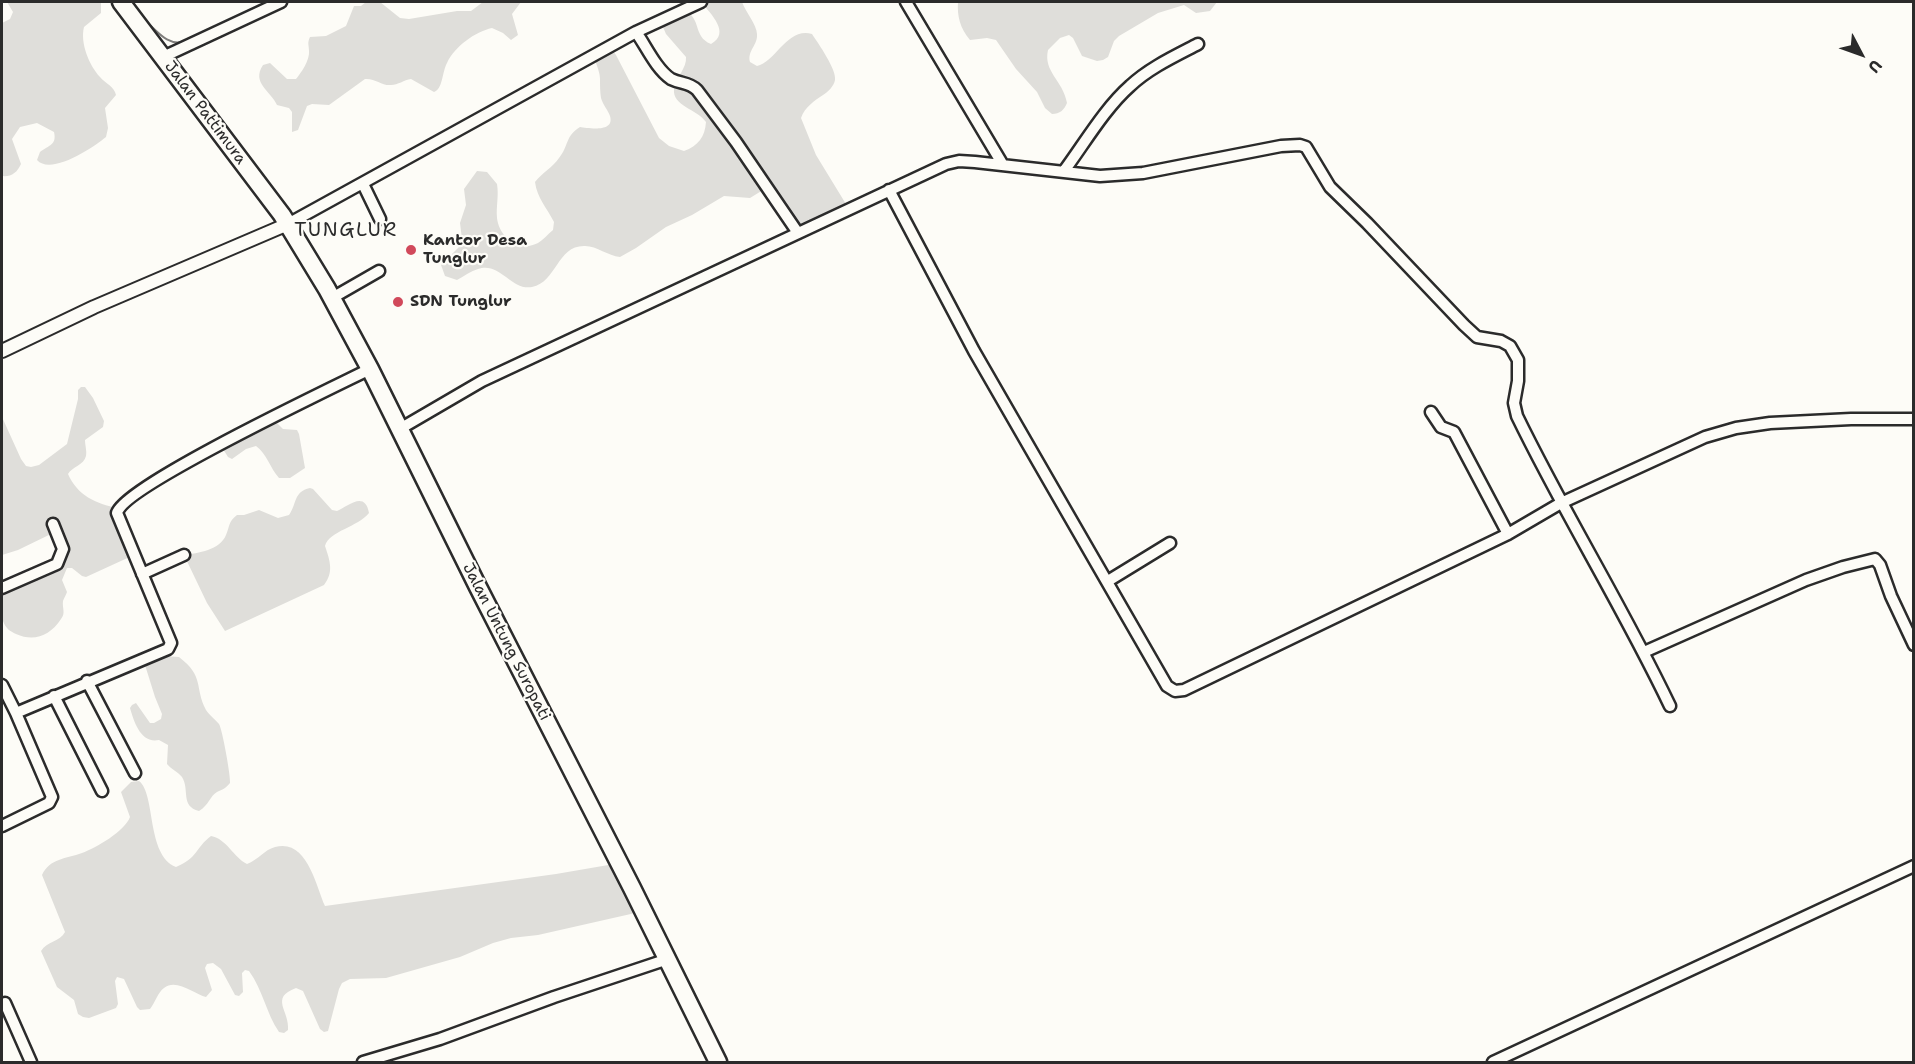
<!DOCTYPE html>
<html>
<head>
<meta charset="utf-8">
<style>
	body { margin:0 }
	#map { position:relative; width:1915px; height:1064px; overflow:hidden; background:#fdfcf7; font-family:"Shantell Sans",sans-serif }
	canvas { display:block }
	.frame { position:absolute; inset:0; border:3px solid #2b2b2b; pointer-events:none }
	.north { position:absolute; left:1831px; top:24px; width:60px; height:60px; -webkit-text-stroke:4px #fdfcf7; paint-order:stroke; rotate:131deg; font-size:16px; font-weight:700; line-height:24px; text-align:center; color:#2b2b2b }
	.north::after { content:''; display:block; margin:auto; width:21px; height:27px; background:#2b2b2b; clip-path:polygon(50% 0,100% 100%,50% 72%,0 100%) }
</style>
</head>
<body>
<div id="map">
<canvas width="1915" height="1064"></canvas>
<div class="frame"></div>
<div class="north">U</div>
</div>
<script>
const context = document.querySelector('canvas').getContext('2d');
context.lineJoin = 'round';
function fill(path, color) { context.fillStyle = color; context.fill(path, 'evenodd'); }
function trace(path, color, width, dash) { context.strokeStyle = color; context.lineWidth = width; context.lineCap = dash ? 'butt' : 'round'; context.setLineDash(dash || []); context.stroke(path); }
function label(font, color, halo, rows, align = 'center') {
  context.font = font + ' "Shantell Sans",sans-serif'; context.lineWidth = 4.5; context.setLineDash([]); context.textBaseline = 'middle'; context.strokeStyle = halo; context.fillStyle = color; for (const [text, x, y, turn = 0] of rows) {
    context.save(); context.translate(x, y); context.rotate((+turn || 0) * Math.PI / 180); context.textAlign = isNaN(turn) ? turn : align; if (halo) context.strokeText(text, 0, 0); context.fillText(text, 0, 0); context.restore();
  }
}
fill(new Path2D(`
	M7 2H101V13L84 27C80 43 89 65 100 77 106 84 114 86 116 95L105 108 108 128 106 137C94 147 51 176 37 160L40 152C49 145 57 145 54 132L37 123 20 127 12 139 21 164C17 173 11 177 2 176V23L10 19 13 12Z
	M366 2H380L400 18 409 19 457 11H471L483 2H521L512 14 518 35 511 40 503 33 492 28C475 32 455 46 447 63 442 72 443 89 434 92L411 79C404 80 398 85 391 85 382 86 375 78 365 79L329 105 312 104 307 106 298 130 292 132V112L289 108 277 105C271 91 251 83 263 65L270 63 287 79H296C301 73 310 60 309 51 309 45 307 43 310 37L326 36 346 26 354 6H361Z
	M701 2H742C745 11 757 25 757 34 758 45 747 51 750 62L757 66C776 62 787 27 812 34 818 43 837 70 835 80 834 86 828 92 823 95 814 101 805 107 801 118L816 155 849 209 798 233 763 190 750 198 724 196 692 215 666 227 636 248 620 257C608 256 597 246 585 246 557 245 557 282 532 287 512 291 499 261 478 269 471 271 464 276 457 280L445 276 441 265 459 247 462 239 460 223 466 205 464 189 477 171 487 172 497 184C499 196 496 206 497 218 499 237 519 253 538 243 543 240 548 234 553 230L554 222C547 208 537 198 535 182 542 173 553 167 559 158 569 146 565 136 580 127 588 128 615 133 610 116 608 110 603 105 601 98 600 92 600 86 600 79 600 73 597 66 595 60L610 47 616 55 659 138 669 146 684 151C698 146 705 137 706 122 697 109 672 106 674 89 676 77 687 68 686 57L666 34 660 20 683 9C703 19 692 36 711 44 731 33 711 14 701 2Z
	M958 2H1217L1210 11 1196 13 1184 5 1158 13 1119 36 1114 41 1108 57 1103 60 1097 61 1082 56 1073 38 1069 35 1060 38 1048 50C1043 72 1063 80 1067 103 1064 110 1060 114 1052 114L1045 108 1037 92 1016 69 996 40 987 38 970 40C960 28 957 16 958 2Z
	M81 387H85L93 398 104 421 103 427 85 440C85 445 87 451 86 456 84 465 72 467 68 474 77 495 96 504 118 508L134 555 86 577 82 576 72 568H67L62 580 67 592C66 595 64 598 63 601 62 608 66 613 61 619 50 636 34 642 16 634 10 631 6 629 3 621 0 613 2 602 2 593L61 556 53 533 18 550 2 555V417L21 459 26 466 31 467 39 465 67 444 78 399V390Z
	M274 420 283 429 297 430 299 434 305 468 290 478H279C270 468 267 454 256 446L246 449 232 459 228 457 223 449Z
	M310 488 313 489 332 510 337 511C348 506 365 490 369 513 358 527 329 531 325 546 330 561 334 572 324 585L225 631 207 603 184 555C198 553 220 550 226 535 230 526 228 522 237 515H244L259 510 278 518 289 515C297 504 293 492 310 488Z
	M162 656 179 657C205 677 194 687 206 710 209 715 215 719 219 724 222 728 231 777 230 783 225 789 223 789 217 792 210 796 209 805 199 811 180 806 190 790 182 777 178 772 171 769 167 764L168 745 159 740C141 744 134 722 130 708L132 705 136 703 150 723H154L161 719 162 714 155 697 145 665 147 662Z
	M139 781C156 794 146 855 176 867 198 858 195 848 211 836 227 839 233 857 247 864 258 860 264 850 275 847 307 838 316 886 325 906L556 874 620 863 644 911 538 935 511 938 493 943 460 957 386 978 350 979 342 983 339 989 328 1031 324 1032 320 1029 303 991 296 988C269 998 290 1011 288 1030L284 1033 279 1032C266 1013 263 990 249 971L245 970 242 973 243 992 239 996 235 995 221 969 213 963 207 964 205 968 212 990 206 997C195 995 177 978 164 988 158 992 155 1003 150 1009L140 1010 137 1007 124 979 117 977 115 981 118 1004 116 1008 89 1018 83 1017 78 1014 74 1000 57 987 41 951C47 941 60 942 65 932L42 875C50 858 66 859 82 853 96 848 125 831 130 817L121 792 131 782Z`), '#dfdeda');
trace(new Path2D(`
	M142 18C155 28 167 48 185 41`), '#7e7d7b', 2);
const minor = new Path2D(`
	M906 2 1003 165
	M636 32C646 46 656 69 671 79 681 84 689 82 697 90L736 142 798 233
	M163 57 281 2
	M1064 171C1084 144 1105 108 1130 86 1149 68 1175 56 1198 44
	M363 184 380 219
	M889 190 974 351 1167 686 1175 691 1184 690 1508 534 1561 503 1705 437 1736 428 1770 423 1851 419H1914
	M288 224 636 32 701 2
	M332 298 379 271
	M1431 412 1441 427 1454 432 1508 534
	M398 430 482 381 946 164 959 161 975 162 1100 176 1143 173 1281 146 1300 145 1306 147 1330 187 1367 223 1464 325 1477 337 1501 341 1510 346 1518 360V381L1514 403 1517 416C1565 515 1623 607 1670 706
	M142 574 184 555
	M1108 581 1170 543
	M2 588 57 564 63 549 53 524
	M1644 652 1806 580 1843 567 1875 559 1880 565 1891 596 1914 645
	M87 681 135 773
	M2 685 16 713
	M54 696 102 791
	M2 826 49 803 52 797 16 713 168 649 171 643 117 513C124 486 334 387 370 369
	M5 1003 31 1062
	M363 1062 440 1039 554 997 668 959
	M1493 1062 1914 866`);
const tertiary = new Path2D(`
	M2 351 94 307 288 224`);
const primary = new Path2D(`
	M121 2 282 215 327 289 370 369 478 587 632 888 718 1062`);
trace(minor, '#2b2b2b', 15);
trace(tertiary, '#2b2b2b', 16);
trace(primary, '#2b2b2b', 21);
trace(minor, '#fdfcf7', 10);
trace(tertiary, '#fdfcf7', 12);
trace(primary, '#fdfcf7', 16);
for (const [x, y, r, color] of [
	[411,250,6,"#d1495b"],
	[398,302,6,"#d1495b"]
]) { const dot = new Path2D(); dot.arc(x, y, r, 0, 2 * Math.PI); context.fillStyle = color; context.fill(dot); trace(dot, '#fdfcf7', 2); }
label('16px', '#2b2b2b', '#fdfcf7', [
	["Jalan Pattimura",205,113,53],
	["Jalan Untung Suropati",506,642,63]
]);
label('bold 16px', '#2b2b2b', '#fdfcf7', [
	["Kantor Desa",423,241],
	["Tunglur",423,259],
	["SDN Tunglur",410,302]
], 'left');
context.letterSpacing = '1.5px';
label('20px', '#2b2b2b', '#fdfcf7', [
	["TUNGLUR",346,231]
]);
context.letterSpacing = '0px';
</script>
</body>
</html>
